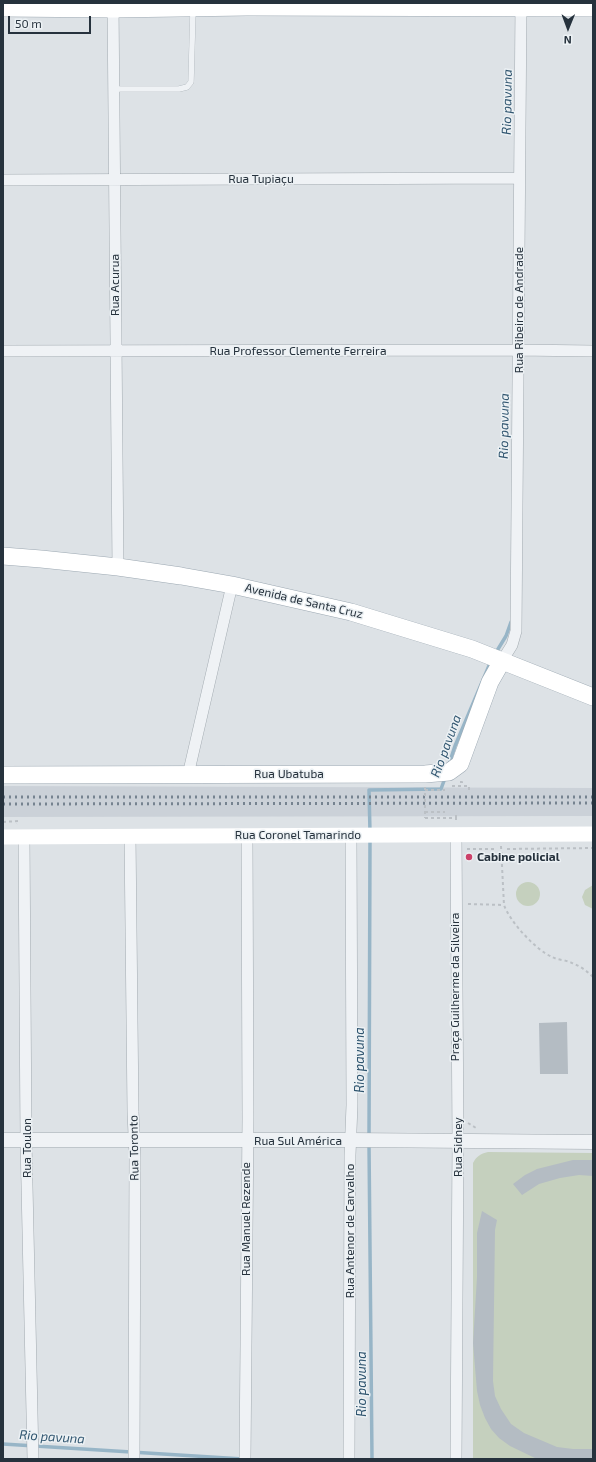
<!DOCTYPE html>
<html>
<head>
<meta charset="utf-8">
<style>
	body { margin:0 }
	#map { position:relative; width:596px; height:1462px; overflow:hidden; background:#dde2e6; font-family:"Exo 2",sans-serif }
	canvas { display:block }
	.frame { position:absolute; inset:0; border:4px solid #26323d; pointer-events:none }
	.north { position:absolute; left:548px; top:8px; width:40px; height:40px; -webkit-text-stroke:3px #ecf1f4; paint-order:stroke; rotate:181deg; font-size:11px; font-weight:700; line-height:16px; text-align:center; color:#26323d }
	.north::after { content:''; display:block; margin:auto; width:14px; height:18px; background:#26323d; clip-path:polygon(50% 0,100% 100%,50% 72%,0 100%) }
	.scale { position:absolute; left:8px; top:16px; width:83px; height:18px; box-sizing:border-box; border:2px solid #26323d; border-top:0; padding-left:5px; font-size:12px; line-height:14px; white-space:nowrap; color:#26323d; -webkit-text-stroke:3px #ecf1f4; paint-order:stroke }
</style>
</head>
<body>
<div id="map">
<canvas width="596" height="1462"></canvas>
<div class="frame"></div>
<div class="north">N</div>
<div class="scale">50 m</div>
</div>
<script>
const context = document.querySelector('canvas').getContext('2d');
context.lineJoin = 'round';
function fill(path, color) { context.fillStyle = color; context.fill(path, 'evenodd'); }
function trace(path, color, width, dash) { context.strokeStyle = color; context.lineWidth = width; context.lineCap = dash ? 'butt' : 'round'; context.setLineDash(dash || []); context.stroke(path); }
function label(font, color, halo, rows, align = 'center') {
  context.font = font + ' "Exo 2",sans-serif'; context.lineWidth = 3; context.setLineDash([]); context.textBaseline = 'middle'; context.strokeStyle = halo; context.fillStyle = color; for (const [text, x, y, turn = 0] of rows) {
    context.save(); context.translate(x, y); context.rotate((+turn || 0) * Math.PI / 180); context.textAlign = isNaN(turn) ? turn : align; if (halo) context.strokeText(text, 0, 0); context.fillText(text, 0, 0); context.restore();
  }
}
fill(new Path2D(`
	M3 786 593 788V816L3 817Z`), '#cbd1d8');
fill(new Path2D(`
	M516 894a12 12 0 1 1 24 0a12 12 0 1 1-24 0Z
	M593 885V909L585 905 582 897 585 890Z
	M488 1152 593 1153V1459H473V1163C477 1156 480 1154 488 1152Z`), '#c5d0be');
trace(new Path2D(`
	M495 654 506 636 511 622
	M449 764 455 746 491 661
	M370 832 369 790 441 789 445 778
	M369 1138 370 838
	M369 1144 372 1459
	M3 1444 243 1459`), '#97b5c7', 3.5);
fill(new Path2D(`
	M567 1022 568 1074H540L539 1023Z
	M573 1160H593V1176L579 1175 560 1178 539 1184 522 1195 513 1184 525 1175 537 1169Z
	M482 1211 497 1220 495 1230 493 1381 495 1396 501 1409 511 1424 524 1433 557 1447 573 1449H593V1459H537L510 1446 499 1438 491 1429 485 1418 480 1405 477 1391 473 1343 477 1277V1233Z`), '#b4bcc3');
const service = new Path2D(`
	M114 89H179L187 87 191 82 193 10`);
const minor = new Path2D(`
	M113 3 118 567
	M3 180 519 178
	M3 351 516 350 593 351
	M502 661 512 645 516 631 521 3
	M188 775 232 585
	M130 836 133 1112 135 1157 134 1459
	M24 837 26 1140 33 1459
	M245 1459 248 1119 247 836
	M349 1459 350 1155 352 1105 351 835
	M456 1459 458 1141 456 834`);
const tertiary = new Path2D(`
	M3 1140H350L593 1142`);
const primary = new Path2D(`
	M3 8 113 9 247 7 593 8
	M3 556 41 559 118 567 181 576 232 585 351 612 472 649 593 697
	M3 775 425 774 449 772 460 764 490 682 502 661`);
trace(service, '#a2aab0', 6);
trace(minor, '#a2aab0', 12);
trace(tertiary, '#a2aab0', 15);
trace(primary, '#9ca8b2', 18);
trace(new Path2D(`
	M460 782H462V786
	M452 786H469V790
	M425 790H445
	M425 812H445
	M425 818H456V822
	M456 818V812
	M3 822 18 821 17 824
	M501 846 504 905C510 922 536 950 552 957 558 960 566 960 572 963 580 966 587 971 593 977
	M467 849H496
	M507 849 593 848
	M468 904 504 905
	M468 1123 476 1128`), '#bbc0c5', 2, [3, 3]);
trace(service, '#eff2f5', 5.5);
trace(minor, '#eff2f5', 11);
trace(tertiary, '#eff2f5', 14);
trace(new Path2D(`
	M3 837 593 834`), '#fff', 15);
trace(primary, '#fff', 17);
trace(new Path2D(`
	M3 797H593
	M3 804 593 803`), '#768390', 3, [2, 4]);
trace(new Path2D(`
	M425 787V818`), '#bbc0c5', 2, [3, 3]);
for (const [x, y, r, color] of [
	[469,857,4,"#cc4169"]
]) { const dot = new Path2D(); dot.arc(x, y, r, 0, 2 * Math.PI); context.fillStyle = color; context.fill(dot); trace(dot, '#ecf1f4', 1.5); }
label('12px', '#26323d', '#ecf1f4', [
	["Rua Tupiaçu",261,179],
	["Rua Acurua",115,285,-90],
	["Rua Ribeiro de Andrade",519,310,-90],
	["Rua Professor Clemente Ferreira",298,351],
	["Avenida de Santa Cruz",304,601,13],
	["Rua Ubatuba",289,774],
	["Rua Coronel Tamarindo",298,835],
	["Praça Guilherme da Silveira",455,987,-90],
	["Rua Sul América",298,1141],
	["Rua Sidney",458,1147,-90],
	["Rua Toulon",27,1148,-90],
	["Rua Toronto",134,1148,-91],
	["Rua Manuel Rezende",246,1219,-90],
	["Rua Antenor de Carvalho",350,1231,-90]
]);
label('bold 12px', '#26323d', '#ecf1f4', [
	["Cabine policial",477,857]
], 'left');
label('italic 13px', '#315670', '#ecf1f4', [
	["Rio pavuna",507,102,-89],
	["Rio pavuna",504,426,-89],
	["Rio pavuna",446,746,-70],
	["Rio pavuna",360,1060,-90],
	["Rio pavuna",362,1384,-90],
	["Rio pavuna",52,1437,4]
]);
</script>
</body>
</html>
